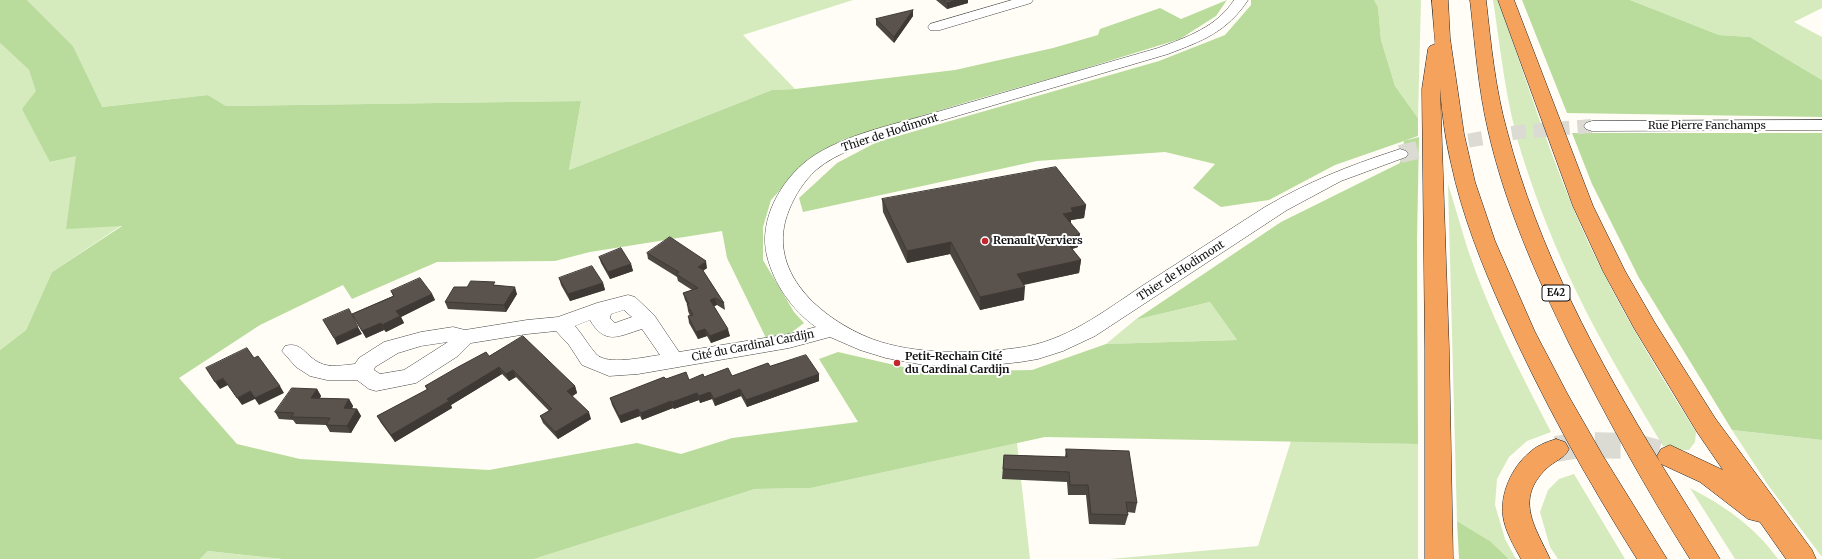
<!DOCTYPE html>
<html>
<head>
<meta charset="utf-8">
<style>
	body { margin:0 }
	canvas { display:block; background:#fffdf5 }
</style>
</head>
<body>
<canvas width="1822" height="559"></canvas>
<script>
const context = document.querySelector('canvas').getContext('2d');
context.lineJoin = 'round';
function fill(path, color) { context.fillStyle = color; context.fill(path, 'evenodd'); }
function trace(path, color, width, dash) { context.strokeStyle = color; context.lineWidth = width; context.lineCap = dash ? 'butt' : 'round'; context.setLineDash(dash || []); context.stroke(path); }
function label(font, color, halo, rows, align = 'center') {
  context.font = font + ' Merriweather,serif'; context.lineWidth = 4; context.setLineDash([]); context.textBaseline = 'middle'; context.strokeStyle = halo; context.fillStyle = color; for (const [text, x, y, turn = 0] of rows) {
    context.save(); context.translate(x, y); context.rotate((+turn || 0) * Math.PI / 180); context.textAlign = isNaN(turn) ? turn : align; if (halo) context.strokeText(text, 0, 0); context.fillText(text, 0, 0); context.restore();
  }
}
fill(new Path2D(`
	M27 0H853L743 35 795 89 772 90 569 170 581 101 226 106 208 95 101 107 73 46Z
	M1374 0H1421L1418 118 1395 86 1381 40 1378 7Z
	M1493 0H1498C1527 81 1552 164 1588 242 1619 308 1657 370 1696 432L1695 442 1689 450H1677L1663 446C1633 395 1602 345 1577 293 1555 248 1537 202 1522 155 1506 105 1501 52 1493 0Z
	M1630 0H1822V8L1794 22 1822 37V80L1750 37 1719 35Z
	M0 43 29 70 37 91 51 162 76 155 122 225 52 272 26 330 0 350Z
	M1448 184C1455 206 1461 228 1468 250 1489 313 1521 374 1551 432L1527 441 1509 457 1497 479 1495 505 1505 539 1516 559H1509L1490 541 1457 521Z
	M1210 302 1237 340 1106 344 1135 320Z
	M1732 430 1822 440V557L1768 485Z
	M1291 441 1418 444V559H1109L1258 546Z
	M1017 443 1030 559H534L755 489 811 488Z
	M1574 474 1625 559H1558L1550 547 1540 512 1548 490 1559 479Z
	M1690 488C1725 506 1755 527 1778 559H1735Z
	M208 551 282 559H200Z`), '#d5ebbd');
fill(new Path2D(`
	M0 0H27L73 46 102 107 208 95 226 106 581 101 569 170 772 90 795 89 955 70 1053 48 1098 35 1100 29 1160 8 1181 19 1227 0 1216 16 1180 39 1070 73 974 100 842 140 808 159 771 200 763 227V260L794 312 804 323 788 335 767 340 727 258 722 231 590 252 555 261 437 262 352 299 343 285 260 325 179 378 237 444 300 459 489 470 637 443 681 454 732 438 858 422 819 359 838 352 925 372 1032 370 1106 344 1237 340 1210 302 1135 320 1281 222 1400 163 1404 141 1335 165 1269 200 1221 207 1193 188 1215 164 1165 152 1037 161 803 212 799 198 837 163 877 142 1159 61 1225 35 1251 5V0H1374L1378 7 1381 40 1395 86 1418 118V136L1404 141 1419 137 1417 240 1418 444 1045 437 811 488 755 489 534 559H282L208 551 200 559H0V350L26 330 52 272 122 226 66 229 76 156 50 162 22 109 36 91 29 70 0 43Z
	M1522 0H1630L1719 35 1750 37 1822 80V117L1567 113Z
	M1572 133H1822V440L1732 430 1639 278 1592 184Z
	M1457 521 1490 541 1509 559H1459Z`), '#b9dc9c');
trace(new Path2D(`
	M1425 148 1519 132 1592 126`), '#dbdad3', 14, [14, 8]);
trace(new Path2D(`
	M1400 154 1430 147`), '#dbdad3', 18, [18, 9]);
trace(new Path2D(`
	M1556 449 1580 445 1632 446 1670 456`), '#dbdad3', 26, [26, 13]);
const minor = new Path2D(`
	M1012 0H1033L1031 3 940 30H930L928 27 930 24Z
	M1234 0H1248C1227 32 1202 41 1168 54L892 135C866 144 837 152 816 170 804 181 795 195 789 210 764 271 821 319 872 339 915 355 972 354 1017 348 1065 342 1103 312 1142 286 1183 260 1224 233 1265 207 1308 182 1348 166 1394 151L1400 149 1406 151 1408 154 1406 157 1341 181 1287 210 1095 336 1063 351 1038 359 1020 362 982 366 924 365 886 358 860 350 830 337 789 348 638 374 609 376 582 365 569 345 556 331 527 334 471 343 458 356 416 383 376 391 369 389 357 380H327L310 376 296 367 282 351 285 346C302 341 306 357 320 363 329 368 345 365 355 364L359 358 384 342 421 332 453 327 465 330 527 320 558 317 597 303 628 295 635 297 654 315 679 352 789 334 816 327C792 310 774 284 767 256 758 220 781 180 809 159 844 134 897 124 937 112 1011 91 1084 69 1158 48 1187 37 1217 27 1234 0ZM624 310 632 317 615 323 610 318 611 314ZM590 320C605 346 619 336 642 329L660 355C644 357 607 366 596 354 588 345 583 335 575 326ZM448 342 404 370 380 374 374 370 375 367 398 353 421 346Z
	M1822 120V130L1592 131 1586 129 1584 126 1586 123 1592 121Z`);
const motorway = new Path2D(`
	M1432 0H1448L1450 38 1464 134 1475 182 1495 241 1535 332 1568 395 1603 456 1667 559H1637C1587 480 1542 399 1504 314 1482 265 1462 215 1451 163 1445 138 1442 113 1440 88L1449 349 1453 559H1425V349L1422 89 1428 49 1430 46 1435 44Z
	M1470 0H1486C1491 44 1495 88 1507 131 1538 249 1597 359 1660 462L1657 456 1661 449 1670 445 1723 470 1697 432 1634 328 1603 271 1573 206 1498 0H1514L1593 206 1625 271 1655 323 1715 418 1812 550 1816 559H1786L1760 522 1748 519 1700 482 1661 464 1720 559H1690C1646 489 1606 417 1569 343 1536 275 1505 205 1488 130 1478 87 1475 43 1470 0Z
	M1556 439 1565 442 1569 449C1564 459 1554 461 1546 469 1514 500 1536 528 1550 559H1521C1514 546 1505 531 1503 516 1500 494 1512 467 1529 453 1536 446 1546 442 1556 439Z`);
trace(minor, '#444', 1);
trace(motorway, '#222', 1);
fill(minor, '#fff');
fill(motorway, '#f5a25d');
fill(new Path2D(`
	M936 0H968V3L947 9Z
	M913 10V16L894 43 876 25V19Z
	M882 199 1086 205 1084 218 1071 220V223L1078 247 1072 249 1081 260 1079 273 1024 285V300L980 310 950 254 907 263 883 212Z
	M647 253 707 268 703 271 724 303 725 310 717 305 714 306 730 336 711 343 707 336 698 339 689 323 688 316H690L688 311 687 304 685 300 683 293 692 290 678 281 677 277 648 259Z
	M599 257 631 264 633 271 610 279 601 263Z
	M559 278 603 283 605 290 570 301 561 285Z
	M496 285 517 294 506 312 448 309 445 302 467 287Z
	M391 291 432 294 435 300 401 317 404 323 386 332 384 330 366 338 352 314 393 296Z
	M489 356 575 386 577 393 572 396 591 419 558 439 543 423 540 416 549 411 516 377 509 381 502 374 451 405 452 408 395 442 381 423 377 416 427 390 425 386Z
	M770 366 819 374V381L747 407 741 396 715 406 712 399 700 403 699 400 674 409 673 408 642 420 640 416 621 423 612 405 610 398 666 379 689 380 704 377 732 376Z
	M317 389 321 396 320 398 349 399 353 406 352 409H357L361 416 351 433 330 432 326 425 296 424 293 420 279 419 275 412Z
	M1066 449 1137 503 1135 513 1127 512 1128 515 1125 525 1089 524 1086 495H1068L1067 482 1002 479 1004 455 1065 457Z`), '#4d4742');
fill(new Path2D(`
	M957 0H968V3L947 9V3Z
	M913 10V16L894 43V37Z
	M1086 205 1084 218 1071 220V224L1063 214 1071 208Z
	M1080 234 1078 247 1063 252 1064 239Z
	M951 242 950 254 907 263V251Z
	M1081 260 1079 273 1016 286 1017 274Z
	M706 261 707 268 699 273 698 267Z
	M631 264 633 271 610 279 608 272Z
	M603 283 605 290 570 301 568 294Z
	M515 287 517 294 506 312 504 305Z
	M1025 287 1024 300 980 310V297Z
	M432 294 435 300 401 317 404 323 386 332 382 325 396 311Z
	M715 298 717 305 712 307 710 300Z
	M381 323 384 330 366 338 362 331Z
	M358 327 362 334 337 345 334 338Z
	M705 329 707 336 698 339 696 332Z
	M728 329 730 336 711 343 710 336Z
	M499 367 502 374 451 405 452 408 395 442 391 435 447 399Z
	M513 370 516 377 509 381 506 374Z
	M819 374V381L747 407 746 400Z
	M223 378 228 385 220 389 215 382Z
	M280 386 284 393 259 405 255 399 242 405 237 398 250 391Z
	M575 386 577 393 570 398 567 391Z
	M317 389 321 396 315 405 311 398Z
	M740 389 741 396 715 406 714 399Z
	M710 392 712 399 700 403 699 396Z
	M697 393 699 400 674 409 672 402Z
	M349 399 353 406 348 415 344 408Z
	M671 401 673 408 642 420 641 413Z
	M357 409 361 416 351 433 347 426Z
	M638 409 640 416 621 423 619 416Z
	M589 412 591 419 558 439 555 432Z`), '#3f3936');
const building = new Path2D(`
	M944 0H957L947 3Z
	M913 10 894 37 876 19Z
	M1056 167 1086 205 1071 208 1073 212 1063 214 1080 234 1064 239 1081 260 1017 274 1025 287 980 297 951 242 907 251 882 199Z
	M670 237 706 261 698 267 702 269 724 303 715 298 710 300 728 329 710 336 705 329 696 332 688 316 693 315 687 304H689L683 293 698 288 676 274 679 272 647 253Z
	M621 248 631 264 608 272 599 257Z
	M592 266 603 283 568 294 559 278Z
	M420 278 432 294 396 311 400 316 382 325 381 323 362 331 352 314 394 296 391 291Z
	M471 281 495 282 493 285 515 287 504 305 445 302 454 287H467Z
	M349 309 358 327 334 338 323 320Z
	M523 336 575 386 567 391 589 412 555 432 540 416 552 409 513 370 506 374 499 367 447 399 449 401 391 435 377 416 428 389 425 386 458 367 486 352 489 356Z
	M247 348 254 358 258 356 280 386 255 398 250 391 237 398 223 378 215 382 206 368Z
	M806 355 819 374 746 400 740 389 714 399 710 392 699 396 697 393 672 402 671 401 641 413 638 409 619 416 610 398 664 377 666 379 686 372 689 380 703 374 704 377 728 368 732 376 768 363 770 366Z
	M292 388 317 389 311 398 349 399 344 408 357 409 347 426 326 425 330 418 291 417 294 413 275 412Z
	M1066 449 1129 451 1137 503 1126 502 1128 515 1091 514 1088 485H1070L1069 472 1003 469 1004 455 1067 457Z`);
fill(building, '#5a524d');
trace(building, '#3f3936', 1);
for (const [x, y, r, color] of [
	[985,241,4,"#c4262e"],
	[897,363,4,"#c4262e"]
]) { const dot = new Path2D(); dot.arc(x, y, r, 0, 2 * Math.PI); context.fillStyle = color; context.fill(dot); trace(dot, '#fff', 1.5); }
for (const [x, y, w] of [
	[1556,293,28]
]) { const box = new Path2D(); box.roundRect(x - w / 2, y - 8, w, 16, 3); context.fillStyle = '#fff'; context.fill(box); trace(box, '#111', 1); }
label('bold 10px', '#111', null, [
	["E42",1556,293]
]);
label('11px', '#111', '#fff', [
	["Rue Pierre Fanchamps",1707,126],
	["Thier de Hodimont",890,133,-18],
	["Thier de Hodimont",1181,271,-33],
	["Cité du Cardinal Cardijn",753,346,-11]
]);
label('bold 11px', '#111', '#fff', [
	["Renault Verviers",993,241],
	["Petit-Rechain Cité",905,357],
	["du Cardinal Cardijn",905,370]
], 'left');
</script>
</body>
</html>
